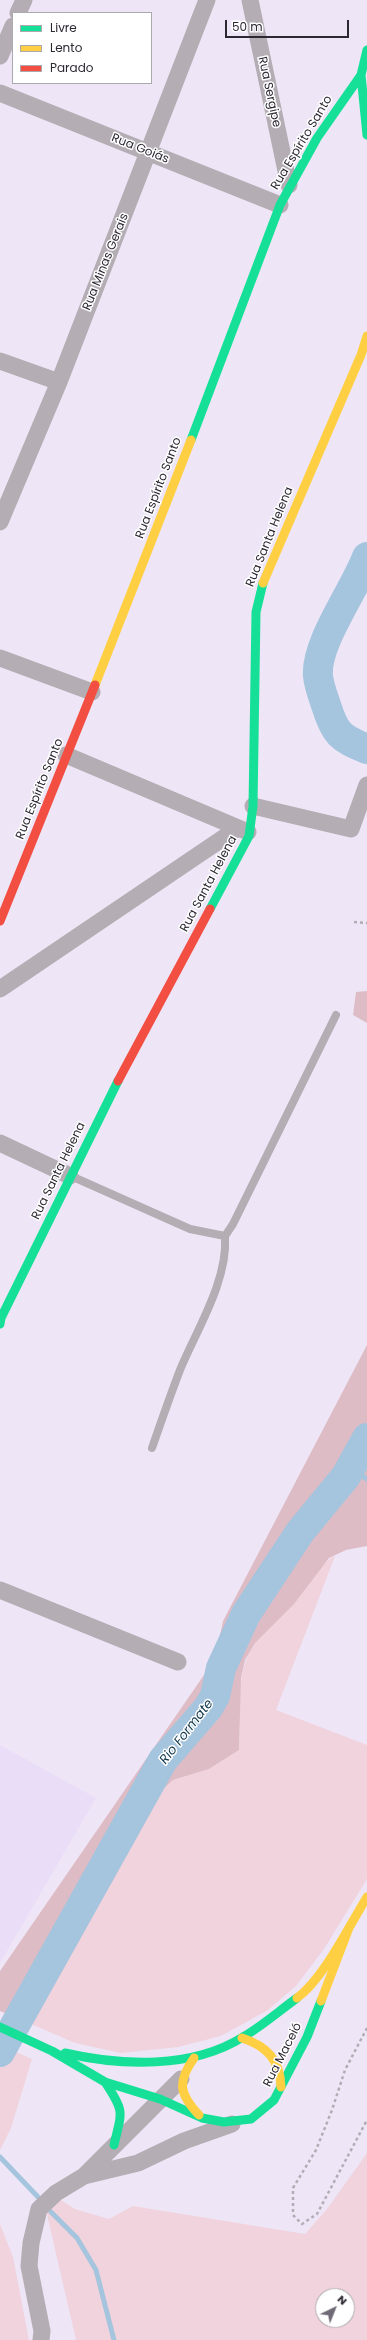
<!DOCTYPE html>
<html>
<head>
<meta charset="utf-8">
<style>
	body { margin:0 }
	#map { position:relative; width:367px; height:2340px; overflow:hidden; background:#eee6f6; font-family:Poppins,sans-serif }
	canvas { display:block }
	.legend { position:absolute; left:12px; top:12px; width:140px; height:72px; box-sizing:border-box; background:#fff; border:1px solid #aba9ad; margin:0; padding:5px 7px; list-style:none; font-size:12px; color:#2c2832 }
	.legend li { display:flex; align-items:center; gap:8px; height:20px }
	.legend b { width:20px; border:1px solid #aba9ad }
	.north { position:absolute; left:315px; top:2288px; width:40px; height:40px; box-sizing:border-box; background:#fff; border:1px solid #aba9ad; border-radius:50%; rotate:43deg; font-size:11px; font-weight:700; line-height:16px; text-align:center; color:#2c2832 }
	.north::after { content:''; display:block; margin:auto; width:14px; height:18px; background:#706a77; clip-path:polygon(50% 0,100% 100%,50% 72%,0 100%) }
	.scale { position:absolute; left:225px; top:20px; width:124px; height:18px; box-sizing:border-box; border:2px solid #2c2832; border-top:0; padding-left:5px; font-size:12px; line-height:14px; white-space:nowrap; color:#2c2832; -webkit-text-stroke:3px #fff; paint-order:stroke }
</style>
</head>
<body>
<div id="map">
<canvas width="367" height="2340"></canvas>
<ul class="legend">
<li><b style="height:5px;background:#16e098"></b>Livre</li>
<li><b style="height:5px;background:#ffcf43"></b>Lento</li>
<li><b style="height:5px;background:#f24e42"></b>Parado</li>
</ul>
<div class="north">N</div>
<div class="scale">50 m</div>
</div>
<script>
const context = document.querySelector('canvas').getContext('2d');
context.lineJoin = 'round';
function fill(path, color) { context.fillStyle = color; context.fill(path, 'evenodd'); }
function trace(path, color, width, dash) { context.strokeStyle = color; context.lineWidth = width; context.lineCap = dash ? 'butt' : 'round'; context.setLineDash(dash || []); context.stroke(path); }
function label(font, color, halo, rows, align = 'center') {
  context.font = font + ' Poppins,sans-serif'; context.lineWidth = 3; context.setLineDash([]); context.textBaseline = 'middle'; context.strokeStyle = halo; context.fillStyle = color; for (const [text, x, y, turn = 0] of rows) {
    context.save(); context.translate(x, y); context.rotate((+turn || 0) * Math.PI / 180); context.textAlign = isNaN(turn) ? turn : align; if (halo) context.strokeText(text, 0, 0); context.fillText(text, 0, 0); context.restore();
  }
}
fill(new Path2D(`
	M0 1745 96 1798 0 1963Z`), '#e9ddf7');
fill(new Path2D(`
	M335 1556 276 1710 367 1745V1879L324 1949 296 1986 268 2010 221 2036 178 2047 121 2053 75 2043 17 2018C36 1982 77 1888 115 1874L117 1856 126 1838 139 1823 147 1807 159 1793 173 1780 209 1769 239 1750C242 1714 233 1675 255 1643 265 1628 281 1617 293 1604 307 1589 316 1565 335 1556Z
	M0 2045 32 2059 11 2128 0 2150Z
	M367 2153V2340H76L42 2193 56 2197 75 2209 109 2219 133 2206 305 2234 327 2209ZM323 2296H347V2320H323Z
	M0 2224 13 2257 29 2340H0Z`), '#f0d3dc');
fill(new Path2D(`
	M367 991V1023L353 1015 356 992Z
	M367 1345V1546L346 1550 329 1558 294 1604 255 1643 245 1660 241 1678 239 1750 209 1769 173 1780 159 1793 147 1807 139 1823 126 1838 117 1856 115 1874C78 1888 36 1982 17 2018L0 2011V1971L215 1659 223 1621Z`), '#debcc5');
trace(new Path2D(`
	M350 1469 367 1479
	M0 2157 38 2197
	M51 2212 77 2238 96 2270 114 2340`), '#a5c4dd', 5);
trace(new Path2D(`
	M367 557C355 590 315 643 318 676 319 686 323 696 326 705 335 734 340 738 367 749
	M0 2052 163 1760 208 1708 215 1696 221 1668 246 1614 300 1532 346 1476 367 1438`), '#a5c4dd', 30);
trace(new Path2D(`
	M354 922 367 923
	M367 2028 345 2070 332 2110 316 2150 293 2188V2215L302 2224 317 2214 367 2120`), '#b2acb4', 2.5, [3, 3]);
trace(new Path2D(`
	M71 1176 190 1229 225 1236 233 1224 336 1015
	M152 1448C161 1422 170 1396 180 1370 197 1329 228 1281 225 1236`), '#b4adb3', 8);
trace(new Path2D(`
	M250 0 289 185
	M18 13 24 0
	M0 56 13 26
	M0 93 280 205
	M0 361 59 382
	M0 522 59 382 207 0
	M0 658 92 692
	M66 755 248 832
	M253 806 351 829 367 785
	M0 989 238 828
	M0 1143 70 1176
	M0 1590 178 1662
	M84 2176 138 2163 184 2141 232 2124
	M41 2340 42 2331 29 2266 31 2243 39 2209 56 2193 84 2176 181 2079`), '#b4adb3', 17);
trace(new Path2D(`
	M367 50 361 75 367 135
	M191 440 280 205 317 138 361 75
	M210 909 249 836 253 806 256 612 263 583
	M0 1324 1 1318 118 1081
	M0 2027 52 2051 105 2082 160 2099 202 2118 224 2122 251 2119 274 2100 307 2037 321 2001
	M65 2053C121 2066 192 2069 243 2037 262 2026 279 2011 297 1998
	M105 2082C125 2112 122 2111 114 2145`), '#16e098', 9);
trace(new Path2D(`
	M263 583 361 355 367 336
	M95 685 191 440
	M297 1998C324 1978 349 1926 367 1897
	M321 2001 349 1928
	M242 2038C267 2046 280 2060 281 2087
	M194 2058C177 2082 179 2094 199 2115`), '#ffcf43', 9);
trace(new Path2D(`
	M0 921 95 685
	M118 1081 210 909`), '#f24e42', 9);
label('12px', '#2c2832', '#fff', [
	["Rua Sergipe",269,92,78],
	["Rua Espírito Santo",302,143,-59],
	["Rua Goiás",140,149,22],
	["Rua Minas Gerais",106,262,-68],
	["Rua Espírito Santo",159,488,-69],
	["Rua Santa Helena",270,537,-68],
	["Rua Espírito Santo",40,789,-68],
	["Rua Santa Helena",209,884,-62],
	["Rua Santa Helena",59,1171,-64],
	["Rua Maceió",283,2055,-63]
]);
label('italic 13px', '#13394e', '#fff', [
	["Rio Formate",187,1732,-52]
]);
</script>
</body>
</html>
